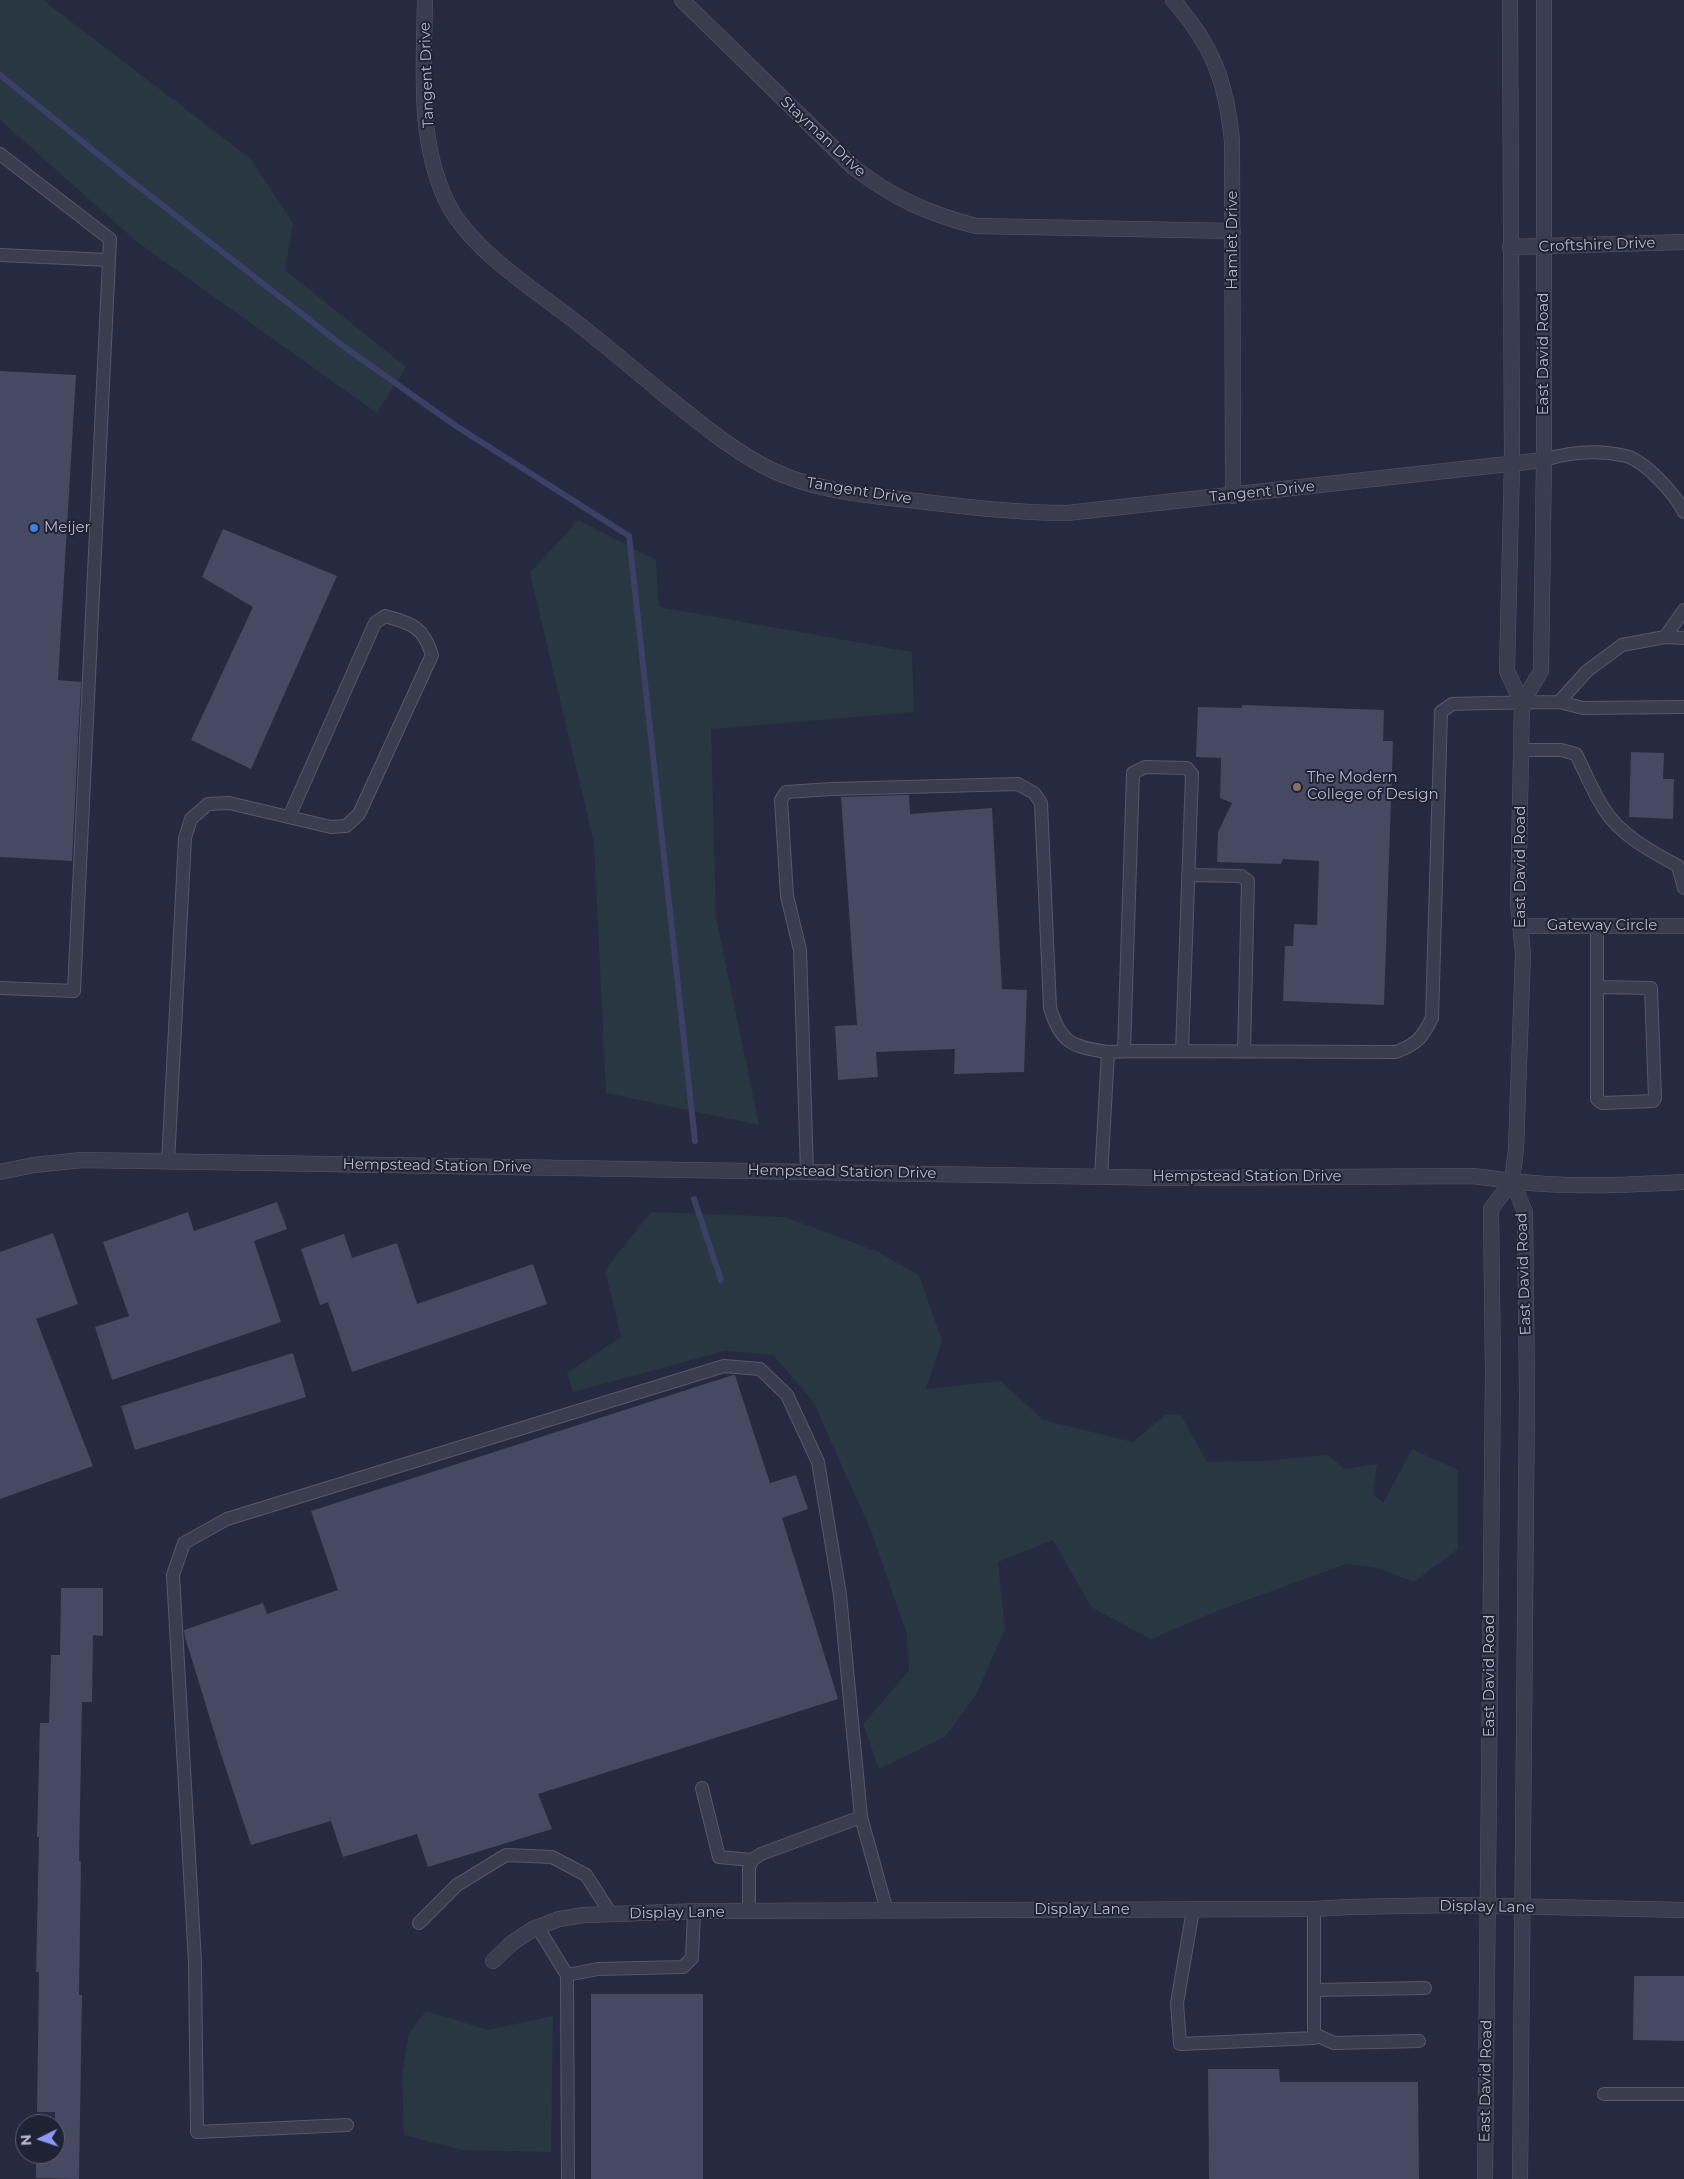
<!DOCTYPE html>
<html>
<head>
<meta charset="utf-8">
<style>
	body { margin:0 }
	#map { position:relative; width:1684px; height:2179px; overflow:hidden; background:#262a40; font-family:Montserrat,sans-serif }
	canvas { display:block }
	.north { position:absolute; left:15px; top:2114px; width:50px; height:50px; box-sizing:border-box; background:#1f2235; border:1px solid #5c5e71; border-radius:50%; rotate:266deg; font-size:14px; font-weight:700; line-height:20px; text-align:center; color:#b7b9ca }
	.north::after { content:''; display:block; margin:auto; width:18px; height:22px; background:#9099f6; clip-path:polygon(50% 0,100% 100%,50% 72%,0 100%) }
</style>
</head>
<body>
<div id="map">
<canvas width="1684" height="2179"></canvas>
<div class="north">N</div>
</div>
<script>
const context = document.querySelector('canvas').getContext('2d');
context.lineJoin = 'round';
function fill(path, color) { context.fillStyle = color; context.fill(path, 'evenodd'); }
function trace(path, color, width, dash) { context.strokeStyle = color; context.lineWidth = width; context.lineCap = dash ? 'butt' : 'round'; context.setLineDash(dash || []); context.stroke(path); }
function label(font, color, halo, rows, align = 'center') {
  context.font = font + ' Montserrat,sans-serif'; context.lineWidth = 4; context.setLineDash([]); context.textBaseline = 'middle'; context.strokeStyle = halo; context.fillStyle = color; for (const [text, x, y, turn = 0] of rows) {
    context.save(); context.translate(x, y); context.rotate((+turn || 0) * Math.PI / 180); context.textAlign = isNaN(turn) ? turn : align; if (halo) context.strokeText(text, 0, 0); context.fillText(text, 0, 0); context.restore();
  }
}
fill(new Path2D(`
	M0 0H43L251 159 293 223 285 270 406 367 377 413 136 241 0 120Z
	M578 520 656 560 659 607 912 652 914 712 711 729 716 917 759 1125 606 1093 594 843 530 573Z
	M651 1212 785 1217 876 1251 919 1275 942 1341 926 1389 1001 1381 1043 1420 1133 1442 1165 1415 1180 1414 1207 1462 1261 1461 1327 1455 1345 1469 1377 1464 1373 1494 1383 1503 1412 1449 1458 1470V1549L1414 1582 1378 1568 1346 1564 1217 1611 1151 1639 1091 1607 1053 1540 998 1562 1005 1629 977 1693 945 1737 879 1769 863 1724 909 1671 907 1635 872 1533 813 1401 773 1355 725 1351 573 1392 567 1373 621 1337 605 1270Z
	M426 2011 488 2030 553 2016 551 2152 462 2150 404 2135 402 2074 409 2033Z`), '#283741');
trace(new Path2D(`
	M0 75 125 176 343 346 456 426 629 536 695 1141
	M694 1199 721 1280`), '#3a4066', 6);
fill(new Path2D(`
	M0 371 76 375 58 680 81 682 72 861 0 857Z
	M223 529 337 576 251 769 191 740 253 607 202 577Z
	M1242 705 1384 710 1383 741H1393L1384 1005 1283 1001 1285 946H1293L1294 924 1317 925 1319 861 1283 859 1281 864 1217 862 1218 832 1232 803 1220 798 1221 758 1196 757 1198 707 1242 708Z
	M1631 752 1664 753 1663 779H1674L1673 819 1629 817Z
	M909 795 910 814 992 808 1002 989 1027 990 1024 1072 954 1074 955 1049 876 1052 878 1077 838 1080 835 1026 857 1025 841 797Z
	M277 1202 287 1229 254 1241 281 1322 112 1380 95 1327 129 1316 103 1242 188 1212 194 1231Z
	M53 1233 78 1304 36 1319 93 1466 0 1499V1252Z
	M344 1234 352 1258 397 1243 417 1304 533 1264 547 1304 352 1372 328 1302 320 1305 301 1249Z
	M293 1353 306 1397 135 1450 121 1406Z
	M733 1375H735L770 1483 796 1475 808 1509 782 1518 838 1699 538 1794 552 1829 428 1867 417 1834 343 1857 331 1821 251 1845 219 1748 185 1637 184 1630 263 1603 267 1614 338 1590 311 1511Z
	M61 1588H103V1636L93 1635 92 1702H82L79 1861H81L79 1995H82L79 2179 36 2178V2154H55V2112H37L39 1972H36L39 1837H37L40 1723H49L51 1655H60Z
	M1634 1976H1684V2041L1633 2040Z
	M591 1994H703V2179H591Z
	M1208 2069H1279L1280 2082H1418L1419 2179H1209Z`), '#454962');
const service = new Path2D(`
	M0 154 110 239 74 991 0 988
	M0 255 109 260
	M1544 460C1570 452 1599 450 1626 456 1645 461 1675 494 1684 512
	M1665 637 1684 610
	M1559 702 1587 671 1622 645 1665 637 1684 638
	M1521 750H1561L1576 754C1585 772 1593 792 1604 809 1620 835 1652 852 1678 866L1684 888
	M1188 875 1241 876 1248 881 1244 1051
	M1597 926V1099L1602 1103 1653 1101 1655 1098 1651 988 1597 987
	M1124 1051 1133 773 1145 767 1187 768 1192 774 1182 1051
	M1108 1052 1137 1051 1396 1052C1417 1044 1422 1038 1432 1018L1441 712 1452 704 1488 703 1559 702 1583 708 1684 707
	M168 1162 185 838 191 819 208 804 229 803 331 827 346 826 359 814 432 655C423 626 412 624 385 616L375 623 289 817
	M807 1171 800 950 787 896 781 800 786 792 832 789 1018 784 1034 793 1041 803 1050 1008C1061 1043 1072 1047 1108 1052L1101 1177
	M702 1788 719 1857 752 1860
	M1193 1910 1177 2003 1180 2044 1314 2038V1909
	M749 1911V1868L752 1860 761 1854 861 1817 887 1911
	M419 1923 457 1885 506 1855 552 1857 586 1875 611 1914
	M538 1928 567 1975
	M1314 1990 1425 1988
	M1314 2034 1334 2043 1419 2041
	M1604 2094H1684
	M347 2125 197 2132 195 1962 173 1575 184 1543 227 1519 724 1366 760 1369 787 1395 818 1462 840 1595 861 1817
	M568 2179 567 1975 598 1969 683 1967 692 1958 694 1912`);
const minor = new Path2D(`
	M425 0C424 66 417 141 447 202 469 248 532 288 572 319 604 344 635 370 666 396 696 420 726 445 760 464 808 491 865 495 918 501 968 507 1017 513 1067 513L1544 460
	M682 0 853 167C892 197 928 214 976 226L1233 231
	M1173 0C1213 46 1226 81 1232 141L1233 496
	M1521 926H1684
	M1512 1181C1569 1188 1627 1185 1684 1182
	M493 1961 512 1943 533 1929 559 1919 584 1915 703 1911 1314 1909 1349 1907 1455 1905 1684 1910`);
const tertiary = new Path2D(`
	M1510 247 1684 242
	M1522 703 1541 671 1544 460V0
	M0 1172 34 1165 82 1160 1172 1178 1473 1176 1512 1181
	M1512 1181 1525 1212 1527 1394 1520 2179
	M1485 2179 1493 1373 1491 1209 1512 1181 1516 1149 1523 954 1518 903 1522 703 1507 671 1512 464 1510 0`);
trace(service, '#55586a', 14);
trace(minor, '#55586a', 16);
trace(tertiary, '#55586a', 16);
trace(service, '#3a3d50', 12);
trace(minor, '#3a3d50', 15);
trace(tertiary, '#3a3d50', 15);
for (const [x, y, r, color] of [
	[34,528,5,"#3f7fe0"],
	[1297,787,5,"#8d6e63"]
]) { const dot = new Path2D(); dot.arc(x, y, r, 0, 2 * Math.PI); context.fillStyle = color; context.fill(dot); trace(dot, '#1f2235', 2); }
label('15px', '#b7b9ca', '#1f2235', [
	["Tangent Drive",427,75,-92],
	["Stayman Drive",823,137,43],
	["Hamlet Drive",1233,240,-90],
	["Croftshire Drive",1597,245,-2],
	["East David Road",1544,354,-90],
	["Tangent Drive",859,491,9],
	["Tangent Drive",1262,492,-6],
	["East David Road",1521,867,-90],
	["Gateway Circle",1602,926],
	["Hempstead Station Drive",437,1166,1],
	["Hempstead Station Drive",842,1172,1],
	["Hempstead Station Drive",1247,1177],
	["East David Road",1524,1274,-92],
	["East David Road",1490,1676,-90],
	["Display Lane",1487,1907,1],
	["Display Lane",1082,1910],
	["Display Lane",677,1913,-1],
	["East David Road",1486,2081,-89]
]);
label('15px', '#b7b9ca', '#1f2235', [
	["Meijer",44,528],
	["The Modern",1307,778],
	["College of Design",1307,795]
], 'left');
</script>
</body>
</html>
